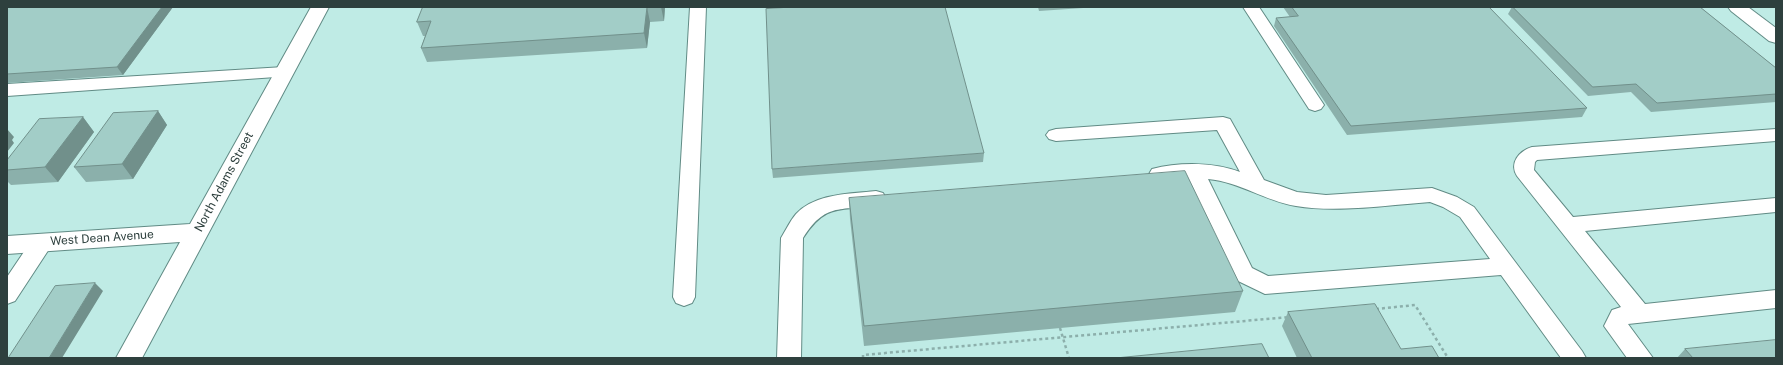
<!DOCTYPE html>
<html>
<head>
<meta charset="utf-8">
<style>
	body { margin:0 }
	#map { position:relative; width:1783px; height:365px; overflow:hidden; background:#bfebe5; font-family:"Public Sans",sans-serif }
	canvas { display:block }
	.frame { position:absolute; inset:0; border:8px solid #2e403e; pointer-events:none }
</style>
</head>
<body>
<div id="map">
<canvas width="1783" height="365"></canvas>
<div class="frame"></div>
</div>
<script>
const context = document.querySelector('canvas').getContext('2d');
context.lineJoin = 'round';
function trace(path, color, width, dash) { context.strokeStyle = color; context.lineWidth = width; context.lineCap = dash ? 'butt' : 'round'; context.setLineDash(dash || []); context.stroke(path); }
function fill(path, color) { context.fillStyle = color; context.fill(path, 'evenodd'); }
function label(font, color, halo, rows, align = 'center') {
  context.font = font + ' "Public Sans",sans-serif'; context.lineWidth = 3.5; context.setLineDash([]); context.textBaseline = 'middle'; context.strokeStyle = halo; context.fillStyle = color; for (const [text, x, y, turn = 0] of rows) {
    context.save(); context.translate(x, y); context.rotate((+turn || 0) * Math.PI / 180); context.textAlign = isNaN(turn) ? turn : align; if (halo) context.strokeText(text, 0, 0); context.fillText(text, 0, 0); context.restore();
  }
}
const service = new Path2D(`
	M690 7H706L695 297 692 303 684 306 676 303 673 297Z
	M1243 7H1259L1324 105 1321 109 1315 111 1309 109Z
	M284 67 290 68 293 72 290 76 7 96V84Z
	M1223 117 1230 119 1264 180 1297 192 1326 195 1432 188 1457 197 1474 207 1582 351 1586 358H1561L1501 275 1265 294 1236 280 1188 178 1159 181 1152 179 1149 174 1152 169C1179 162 1214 162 1240 172L1217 130 1056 141 1049 139 1046 135 1049 131 1056 129ZM1208 179C1240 182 1265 201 1296 206 1336 213 1389 205 1430 202L1443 207 1460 217 1490 259 1268 276 1252 268Z
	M1776 129V141L1537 160 1535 162 1534 170 1573 217 1776 198V212L1585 231 1645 304 1776 290V308L1628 324 1653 358H1627L1604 326 1612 310 1621 307 1517 176C1509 163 1519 151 1532 147Z
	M876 191 883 193 886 198 883 203C845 214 828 198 803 238L801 358H777L781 238C786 230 790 221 796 214 816 193 850 194 876 191Z
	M42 235 50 237 53 243 15 301 7 304V277L34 237Z`);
const minor = new Path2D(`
	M311 7H329L142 358H116L180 242 7 254V236L190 224Z`);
const secondary = new Path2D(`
	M1728 7H1748L1776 28V43L1769 41 1731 11Z`);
trace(service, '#618b85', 2);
trace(minor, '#618b85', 2);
trace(secondary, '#618b85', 2);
trace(new Path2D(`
	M1376 309 1415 305 1448 358
	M863 358V355L1289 317`), '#8cafab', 2.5, [3, 3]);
fill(service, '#fff');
fill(minor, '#fff');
fill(secondary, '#fff');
trace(new Path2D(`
	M1060 328 1069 358`), '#8cafab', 2.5, [3, 3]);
fill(new Path2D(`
	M7 7H173L123 75 7 83Z
	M423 7H665L664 21 650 22 647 48 427 62 421 48 425 36H423L417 22Z
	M1038 7H1098L1039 11Z
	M1283 7H1489L1587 108 1582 117 1347 135 1274 26 1276 18 1290 17Z
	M1512 7H1700L1776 68V102L1651 112 1631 92 1588 96 1508 14Z
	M158 111 167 125 133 179 86 182 74 167Z
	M83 117 94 132 58 182 11 185 7 181V160Z
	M984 153 983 162 773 178 772 169Z
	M849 198 1243 291 1235 312 864 346 850 219Z
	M1288 312 1401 349 1439 358H1297L1282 326Z
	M1685 349 1776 358H1677Z`), '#8bb0ab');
fill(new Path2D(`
	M162 7H173L123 75 117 67Z
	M647 7 650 22 647 48 644 33Z
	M661 7H665L664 21Z
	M158 111 167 125 133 179 122 164Z
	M83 117 94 132 58 182 45 167Z
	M7 129 14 137 12 140 14 143 7 152Z
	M95 283 103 291 62 358H49Z`), '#71908b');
const building = new Path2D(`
	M7 7H162L117 67 7 74Z
	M423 7H656H647L644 33 421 48 431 21 417 22Z
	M792 7H945L984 153 772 169 766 9Z
	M1292 7H1489L1587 108 1351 126 1276 18 1298 16Z
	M1513 7H1700L1776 68V94L1657 103 1636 84 1593 87Z
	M158 111 122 164 74 167 113 113Z
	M83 117 45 167 7 170V160L39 119Z
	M1185 171 1243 291 864 326 849 198Z
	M95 283 49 358H8L55 286Z
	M1375 304 1401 349 1432 346 1439 358H1312L1288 312Z
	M1776 340V358H1693L1685 349Z
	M1262 344 1269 358H1116Z`);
fill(building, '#a2cdc7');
trace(building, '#71908b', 1);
label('12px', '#2e403e', '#fff', [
	["North Adams Street",224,182,-62],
	["West Dean Avenue",102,238,-4]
]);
</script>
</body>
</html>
